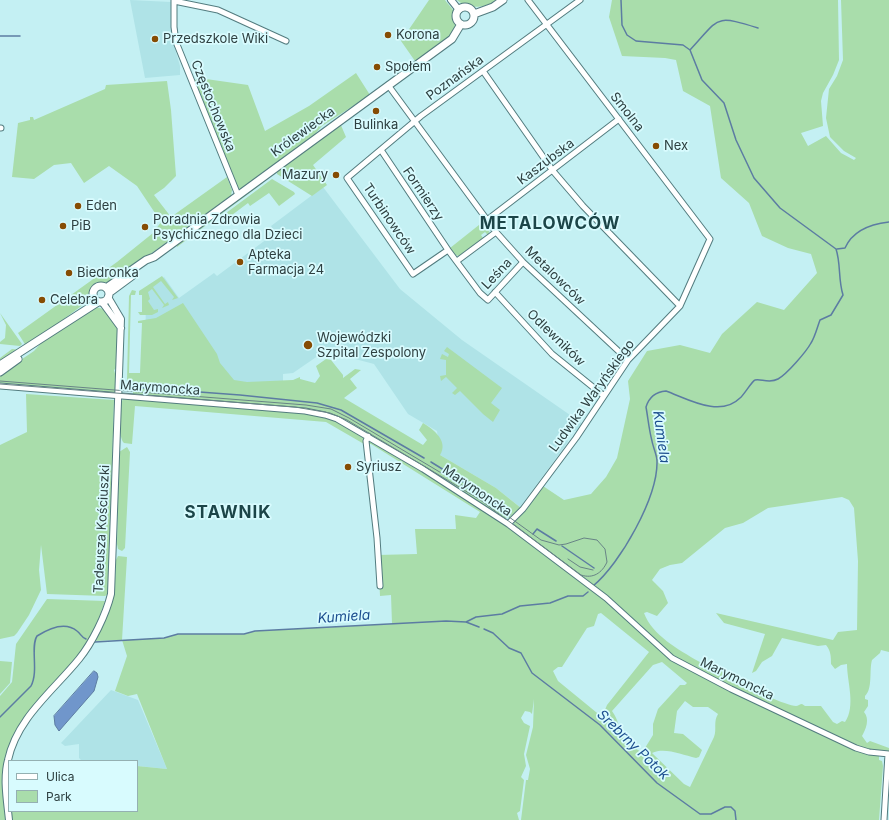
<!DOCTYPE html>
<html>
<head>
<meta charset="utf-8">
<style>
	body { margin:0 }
	#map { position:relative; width:889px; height:820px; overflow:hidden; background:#c4f0f3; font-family:Inter,sans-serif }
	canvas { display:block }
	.legend { position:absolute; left:8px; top:760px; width:130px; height:52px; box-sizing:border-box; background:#d8fbfe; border:1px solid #94b0b2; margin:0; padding:5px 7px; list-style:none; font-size:12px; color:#2e4041 }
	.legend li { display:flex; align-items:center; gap:8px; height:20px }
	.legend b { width:20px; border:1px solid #94b0b2 }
</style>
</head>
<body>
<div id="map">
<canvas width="889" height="820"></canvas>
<ul class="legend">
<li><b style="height:5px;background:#fff"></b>Ulica</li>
<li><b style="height:11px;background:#a9ddab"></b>Park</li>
</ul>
</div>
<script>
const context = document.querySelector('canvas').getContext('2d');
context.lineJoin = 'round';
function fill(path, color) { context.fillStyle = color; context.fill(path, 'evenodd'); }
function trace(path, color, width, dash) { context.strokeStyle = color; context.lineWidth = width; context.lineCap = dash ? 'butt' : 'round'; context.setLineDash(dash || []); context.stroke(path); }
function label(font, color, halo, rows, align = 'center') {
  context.font = font + ' Inter,sans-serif'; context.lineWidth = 3.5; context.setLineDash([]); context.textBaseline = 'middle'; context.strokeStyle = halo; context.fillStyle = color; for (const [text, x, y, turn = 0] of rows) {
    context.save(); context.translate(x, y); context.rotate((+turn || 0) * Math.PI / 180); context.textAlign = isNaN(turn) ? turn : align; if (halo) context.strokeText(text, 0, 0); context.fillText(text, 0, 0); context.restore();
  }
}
fill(new Path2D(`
	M130 0 171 2V35L180 66V75L145 78Z
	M323 187 400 289 462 340 583 424 577 431 569 430 566 435 568 442 520 507 496 488 440 455 437 431 408 414 374 364 325 351 293 373 283 374V386L145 375 146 290 164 277 179 298 214 273 217 276 275 233 271 226Z
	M111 690 138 700 167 769 137 766V761H82L79 758V744L65 746 61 743Z`), '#afe3e7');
fill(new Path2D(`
	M429 0H445C447 3 451 7 453 10 466 34 430 50 415 61L401 41Z
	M457 0H499C485 7 470 11 457 0Z
	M612 0H838L839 60 833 75 823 93 821 101 823 126 801 133 808 146 826 136 841 153 854 160 856 158 844 151 830 137 826 118 829 89 837 76 843 60 841 0H889V652L881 650 880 653 872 660C869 670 873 689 865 696V699L868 700V706L864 712C870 719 866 729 862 736L867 743 870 741 889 748V754H879V760L882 761 883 766 879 820H521L526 780H528L530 769 526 755 533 727 534 699 532 714 530 712 525 711 521 718 524 723 530 726 524 754 526 766 521 777 524 780 520 811 517 813 519 820H12L11 811H137V766L167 769 137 694 128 696 115 691 127 656 122 640 93 641C111 608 115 597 116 560L118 556 127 557 122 640 164 638 178 634H244L255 631 392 624 391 595 380 596 378 555 417 554 415 529H456L455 515 476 518 480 512 371 444H364L326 422 135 406 132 444 124 443C118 438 119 406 123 399L286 411 313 414 332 419 413 466 513 530 597 594 514 525V520L525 510 543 486 564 500 591 494 606 477 617 458 630 399 628 381 647 351 680 345 710 353 722 334 757 302 784 310 817 273 811 254 788 248 762 236 749 203 721 178 710 106 683 91 676 60 665 58 622 56 609 17ZM842 497 849 500 854 508 858 561 857 630 838 632 833 640 716 613 724 623 765 634 752 673 756 671 762 662 772 656 782 638 818 646 826 645C831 651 831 657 831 664L835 669 841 665 847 664C847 682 856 706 845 722L842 721 837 724 833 722 821 706H805L802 704C800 704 798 706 796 706 787 706 748 688 740 682 733 677 726 671 718 667 712 663 704 665 698 661 679 650 652 635 644 613L647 612 657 616 668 603 663 591 652 580 660 569 670 565 682 563 725 528 743 523 768 508ZM601 613 649 652 607 705 602 717 558 681 553 671 558 667H562L587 628 594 626 598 614ZM662 662 687 683 685 685H680L658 709 653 724V735L645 748V753C638 751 625 743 622 735 618 726 619 721 612 711L653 665ZM685 701 693 707H708L718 714C713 722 717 729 714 737L690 787 684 784 652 753C665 747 682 755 696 758L699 757 702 750 683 734 674 733 677 711Z
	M356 73 370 95 322 126 315 134 245 186 240 189 237 187 193 81 199 78 248 85 265 131 309 106Z
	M167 81 171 110 176 176 164 188 154 195 171 217 227 177 232 190 231 196 110 283C107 283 104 282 100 282 88 282 90 297 84 304L21 351 0 362V358L12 349 21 350 26 346 18 333 117 262 153 233 161 222 137 186 109 166 84 183 71 163 54 165 34 179 12 177 18 123 30 120V117H33L34 120 105 89 106 85Z
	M340 123 346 137 313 165 327 185 312 196 277 174V170Z
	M272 179 294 192 295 194 279 206 269 193 250 206 248 203 224 221 222 216Z
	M263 180V183L177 247 176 244Z
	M484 221 490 229 488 235 485 232 481 235 483 238 459 256 455 255 450 248Z
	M162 276 178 298 172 300 174 297 161 281 153 287 165 304 168 302 169 305 162 308 164 305 152 289 148 292 150 299 148 301 154 310 158 309V312L152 315H140L138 312H142V295H139V291Z
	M132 290 136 291 135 295H131L129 373H140L142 323H138V321L156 318 183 303 217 354 220 363 234 380 247 382 293 380 300 377V379L315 383 320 376 316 366 326 359 331 360 343 375V378L355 369 361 370 350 379 357 388 344 398 423 445 427 440 419 430 423 423C433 429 449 441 440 455L496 488 521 508 510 517 504 519C473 497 440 477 407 457 375 438 344 415 306 409L133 395V389L127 384V380L129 296Z
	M95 307 104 309 118 329 117 367 114 370C116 377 119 385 115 393L0 385V374L34 351 43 341 60 329Z
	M0 313 22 344 20 346 0 344V342L5 338 6 325Z
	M447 347 502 388 491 403 500 410 493 422 483 414 460 391 455 395 452 393 457 388 446 377 441 381 440 376 446 375V360L440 359 442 354 448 357 449 354 444 351Z
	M26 394 114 400 108 594 105 596 47 594 41 545 39 570 41 590 29 615 17 633 14 636 0 639V445L27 432Z
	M127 447 130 452 125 548 122 551 118 549 117 544 119 452Z
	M47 599 105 601C99 620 91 639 79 655 52 691 11 718 4 765 1 783 5 802 6 820H0V696L12 682 16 644Z
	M0 661 12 662 10 683 0 694Z`), '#a9ddab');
const water = new Path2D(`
	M94 671 97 673 98 677 94 691 59 731 55 725 54 716Z`);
fill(water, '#7096cb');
trace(water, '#5c7ca2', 1);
trace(new Path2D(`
	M621 0 622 25 627 35 636 41 683 45 690 50 702 80 724 103 736 140 754 178 780 208 836 249
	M0 36H20
	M690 50C720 18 713 14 758 28
	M837 249 845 248C853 230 871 224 889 222
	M132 387 240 395 317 403 341 410 424 458
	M431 462 478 491 510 514
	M533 534 537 529 556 541
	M562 546 594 568
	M593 586C620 564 658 497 657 461 657 455 653 447 652 441 649 430 648 418 646 407 649 397 655 392 666 391 688 399 720 418 740 398 744 395 752 381 755 380 760 378 769 384 778 379 787 374 806 352 811 343 815 337 817 328 820 320L831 315 843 295C838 279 841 264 836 249
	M466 622 479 627
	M484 629 493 633 509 648 521 653 532 673 600 725 657 783 700 814H711L725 807H731L735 811 736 820
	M95 642 164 638 178 634H244L255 631 446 621 466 622 476 617 502 614 520 606 550 603 568 596H583L588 592
	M0 717 31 686C39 671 30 647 37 636 48 629 65 621 77 631 81 634 81 637 86 639`), '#5c7ca2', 1.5);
const minor = new Path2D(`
	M174 0V27L176 42 238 195
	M174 1 218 10 286 41
	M483 71 553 171 583 206 680 306
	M388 85 496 232 523 262 628 360
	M0 128H1
	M381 150 448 250 480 293 488 300 523 262
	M487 220 619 119
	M448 250 413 274 347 178 421 116 580 0
	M457 261 496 232
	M495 292 552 354 604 396
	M0 386 305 411 325 415 337 419 423 469 508 524 606 598 672 658 731 689 856 748 869 752 889 754
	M368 436 366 441 377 538 380 586
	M508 524 523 509 576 438 628 360 680 306 710 239 528 0
	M884 820 888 754`);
const tertiary = new Path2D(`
	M451 0 459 10
	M102 302 121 328
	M9 820C7 800 3 779 8 760 17 718 53 691 79 659 92 643 106 615 111 594L121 319 108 297`);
const secondary = new Path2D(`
	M456 16a9 9 0 1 1 18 0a9 9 0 1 1-18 0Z
	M474 14 493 7 503 0
	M93 294a8 8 0 1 1 16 0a8 8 0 1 1-16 0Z
	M106 288 146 260 154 257 452 39 461 24
	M109 293 132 276
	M0 365 98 302
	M0 372 18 359`);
trace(minor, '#537c7f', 7);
trace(tertiary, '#537c7f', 8);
trace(secondary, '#537c7f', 9);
trace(minor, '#fff', 5);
trace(tertiary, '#fff', 6);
trace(secondary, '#fff', 7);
trace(new Path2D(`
	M0 381 306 405 331 409 349 418 480 496 541 540 559 545 566 544 584 538 597 540 605 549 607 562C602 573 593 579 581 575L479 499 347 420 330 413 295 407 0 384
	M568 559 580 567 593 570`), '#688486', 1);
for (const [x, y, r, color] of [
	[388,35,4,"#864c03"],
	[155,39,4,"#864c03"],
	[377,67,4,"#864c03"],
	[376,111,4,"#864c03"],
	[656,146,4,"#864c03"],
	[336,175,4,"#864c03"],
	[78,206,4,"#864c03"],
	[63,226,4,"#864c03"],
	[145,227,4,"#864c03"],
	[240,262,4,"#864c03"],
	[69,273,4,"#864c03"],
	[42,300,4,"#864c03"],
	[308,345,5,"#864c03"],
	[348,467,4,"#864c03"]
]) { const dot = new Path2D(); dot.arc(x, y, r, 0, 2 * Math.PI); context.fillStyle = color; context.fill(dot); trace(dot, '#d8fbfe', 1.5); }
label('13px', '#2e4041', '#d8fbfe', [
	["Korona",396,35],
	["Przedszkole Wiki",163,39],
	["Społem",385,67],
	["Bulinka",376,125,"center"],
	["Nex",664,146],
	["Mazury",328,175,"right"],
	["Eden",86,206],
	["Poradnia Zdrowia",153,220],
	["Psychicznego dla Dzieci",153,235],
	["PiB",71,226],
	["Apteka",248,255],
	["Farmacja 24",248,270],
	["Biedronka",77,273],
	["Celebra",50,300],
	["Wojewódzki",317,338],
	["Szpital Zespolony",317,353],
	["Syriusz",356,467]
], 'left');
label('13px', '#2e4041', '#d8fbfe', [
	["Poznańska",455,78,-36],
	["Częstochowska",213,106,68],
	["Smolna",627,112,52],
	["Królewiecka",303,132,-36],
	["Kaszubska",546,162,-37],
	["Formierzy",423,194,56],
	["Turbinowców",389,219,56],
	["Leśna",497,274,-47],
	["Metalowców",555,276,44],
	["Odlewników",556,338,44],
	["Marymoncka",160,388,4],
	["Ludwika Waryńskiego",592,396,-54],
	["Marymoncka",477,491,34],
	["Tadeusza Kościuszki",102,529,-87],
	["Marymoncka",737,679,26]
]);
label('italic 14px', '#1c4e8f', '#d8fbfe', [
	["Kumiela",661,437,82],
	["Kumiela",344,617,-4],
	["Srebrny Potok",633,745,44]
]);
context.letterSpacing = '1px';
label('bold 17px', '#1c4548', '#d8fbfe', [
	["METALOWCÓW",550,224],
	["STAWNIK",228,513]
]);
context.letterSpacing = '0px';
</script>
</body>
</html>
